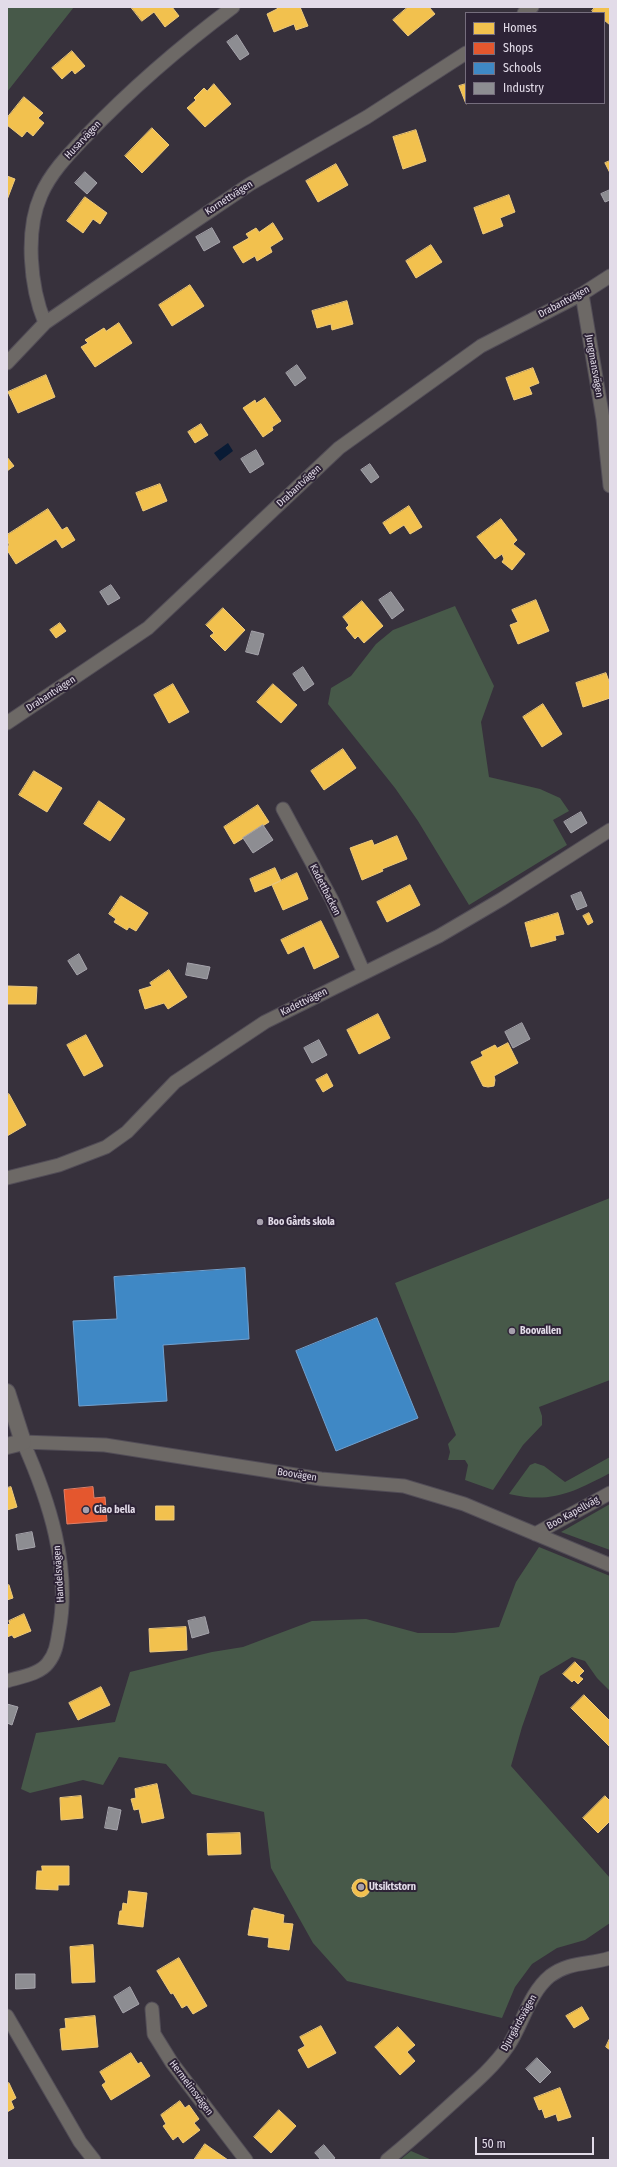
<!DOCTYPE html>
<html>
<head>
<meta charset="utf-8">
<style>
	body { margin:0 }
	#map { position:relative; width:617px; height:2167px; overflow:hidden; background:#37313c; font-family:"Fira Sans Condensed",sans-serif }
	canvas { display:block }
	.frame { position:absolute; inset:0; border:8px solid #e2dbe8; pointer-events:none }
	.legend { position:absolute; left:465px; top:12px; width:140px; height:92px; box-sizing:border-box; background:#2d2336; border:1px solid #756d7d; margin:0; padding:5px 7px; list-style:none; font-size:12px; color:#e2dbe8 }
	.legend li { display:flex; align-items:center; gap:8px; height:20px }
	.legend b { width:20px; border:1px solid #756d7d }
	.scale { position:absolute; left:475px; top:2137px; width:119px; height:18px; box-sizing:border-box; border:2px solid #e2dbe8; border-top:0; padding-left:5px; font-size:12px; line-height:14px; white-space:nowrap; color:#e2dbe8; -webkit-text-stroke:3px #2d2336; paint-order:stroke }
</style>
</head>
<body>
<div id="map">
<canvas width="617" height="2167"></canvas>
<div class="frame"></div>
<ul class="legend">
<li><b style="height:11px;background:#f2c14e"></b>Homes</li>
<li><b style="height:11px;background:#e4572e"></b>Shops</li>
<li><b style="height:11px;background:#3f88c5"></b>Schools</li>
<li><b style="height:11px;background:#8d8d92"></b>Industry</li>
</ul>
<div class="scale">50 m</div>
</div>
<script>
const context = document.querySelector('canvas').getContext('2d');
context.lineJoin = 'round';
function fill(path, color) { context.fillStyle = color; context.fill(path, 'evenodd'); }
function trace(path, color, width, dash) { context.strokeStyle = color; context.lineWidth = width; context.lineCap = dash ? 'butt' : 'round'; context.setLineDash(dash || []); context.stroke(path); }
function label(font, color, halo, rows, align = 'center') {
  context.font = font + ' "Fira Sans Condensed",sans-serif'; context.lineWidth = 4; context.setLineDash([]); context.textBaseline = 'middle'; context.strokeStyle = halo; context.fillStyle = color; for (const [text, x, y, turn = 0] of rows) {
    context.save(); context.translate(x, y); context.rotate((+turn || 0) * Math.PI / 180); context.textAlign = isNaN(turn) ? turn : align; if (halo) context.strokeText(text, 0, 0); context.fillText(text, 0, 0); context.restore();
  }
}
fill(new Path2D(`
	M7 7H74L7 92Z
	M455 606 494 686 481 722 489 777 540 789 560 798 569 811 553 820 567 845 469 905 418 821 395 788 328 704 331 688 351 676 376 644 393 630Z
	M610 1198V1380L539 1407 542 1416V1425L523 1445 493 1490 465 1480 468 1465 465 1460H448L450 1452 448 1444 456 1435 395 1283Z
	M610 1457V1473C574 1492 551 1504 509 1494L530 1465 535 1463 544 1466 565 1482Z
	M610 1504V1550L561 1532Z
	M539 1547 610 1576V1691L597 1678 585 1661 572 1657 540 1676 522 1727 511 1766 610 1878V1923L585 1940 557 1948 532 1964 515 1987 502 2018 347 1981 313 1943 271 1868 264 1812 192 1794 166 1764 119 1757 103 1785 83 1780 30 1793 21 1789 36 1733 115 1722 130 1672 212 1652 243 1647 312 1621 366 1619 418 1633H454L499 1627 516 1582Z
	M411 2151 432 2160H400Z`), '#475949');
fill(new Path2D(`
	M228 443 233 451 220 461 214 453Z`), '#091b35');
const homes = new Path2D(`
	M131 7H172L179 16 165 27 154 12 142 21Z
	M277 7H300L308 26 296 30 294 24 274 32 267 14 277 9Z
	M408 7H429L435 14 408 36 393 20Z
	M595 7H610V25L604 20V13H595L592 11Z
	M72 51 85 66 75 74 72 70 62 79 52 68Z
	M214 84 231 104 205 127 187 108 196 100 194 98 204 88 207 91Z
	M466 84V103H468L466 104 459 86Z
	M24 97 43 113 38 118 44 123 33 136 27 131 22 137 7 125V118Z
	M152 128 169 145 142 173 125 156Z
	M416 130 426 161 403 169 393 137Z
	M610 161V173L605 163Z
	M336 164 348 185 318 202 306 181Z
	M7 176 15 179 7 200Z
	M509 195 515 212 500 218 503 226 483 234 474 208Z
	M85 197 107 213 100 224 93 219 83 233 67 221Z
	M273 223 283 239 270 247 272 252 257 261 255 256 243 263 233 247 249 238 246 234 256 228 259 232Z
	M431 245 442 262 416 278 406 261Z
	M190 285 204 306 172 326 159 305Z
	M347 301 353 324 332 330 331 324 317 328 312 311Z
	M119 323 132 343 95 367 81 347 88 343 85 340 104 328 106 331Z
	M533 368 539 383 529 387 532 394 514 400 506 378Z
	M46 375 55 397 18 413 8 392Z
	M265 398 281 421 272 427 273 430 263 437 243 408 255 400 256 403Z
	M201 424 208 435 195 443 188 432Z
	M7 457 14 466 7 471Z
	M160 484 167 501 143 511 136 493Z
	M409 506 422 527 410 534 404 525 390 534 383 523Z
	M48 509 62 530 67 527 75 540 62 548 56 539 16 564 7 550 9 545 7 535Z
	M501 519 517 540 513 544 525 554 512 570 502 562 504 559 502 554 495 559 477 537Z
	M536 600 549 631 518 644 510 625 518 622 512 610Z
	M362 601 383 626 364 643 358 636 355 639 346 628 349 625 343 617Z
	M223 608 245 630 225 651 210 636 214 633 206 625Z
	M60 623 66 631 56 638 50 630Z
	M606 673 610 684V698L583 707 576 683Z
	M173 684 189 712 169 723 154 695Z
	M273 684 297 705 281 723 257 702Z
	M543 704 562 734 542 747 523 717Z
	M343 749 356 768 324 790 311 771Z
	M34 771 62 788 47 812 19 795Z
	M99 801 125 819 110 841 84 824Z
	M258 805 269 822 234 844 224 827Z
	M397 836 407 859 382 869 383 871 362 880 350 848 372 840 374 845Z
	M275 868 281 881 255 892 250 879Z
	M297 873 308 899 283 910 272 885Z
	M410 885 420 905 387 922 377 902Z
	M121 896 148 913 136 931 129 927 127 930 114 922 116 919 109 914Z
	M558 913 564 934 555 936 556 940 531 947 525 923Z
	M589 913 593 922 588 925 583 916Z
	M321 921 339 957 314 969 304 946 288 954 281 940Z
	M169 970 187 997 168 1009 164 1003 145 1009 139 990 152 986 150 983Z
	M7 986 37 987 36 1004H7Z
	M378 1014 390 1038 359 1054 347 1030Z
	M86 1035 103 1066 84 1076 67 1045Z
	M508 1043 518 1063 494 1076 495 1080 494 1086 488 1087 483 1086 471 1062 483 1056 481 1052 495 1045 497 1048Z
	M327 1074 333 1086 323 1092 316 1080Z
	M9 1094 26 1125 7 1136V1095Z
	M11 1487 17 1507 7 1510V1488Z
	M156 1506H174V1520H156Z
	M9 1585 13 1598 7 1600V1586Z
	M24 1614 31 1631 14 1638 12 1635 7 1637V1625L10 1624 9 1621Z
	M186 1627 187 1650 150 1652 149 1629Z
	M575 1662 584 1671 579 1676 583 1679 578 1684 574 1680 572 1682 563 1674Z
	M101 1687 110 1705 78 1720 69 1703Z
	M584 1695 610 1721V1747L571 1708Z
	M157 1784 164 1818 142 1823 139 1809 134 1810 131 1799 136 1798 135 1789Z
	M81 1796 83 1818 61 1820 60 1798Z
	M605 1796 610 1801V1821L598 1833 583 1818Z
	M240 1833 241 1854 208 1855 207 1834Z
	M42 1866H69V1885H58V1890L36 1889 37 1871H42Z
	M352 1888a9 9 0 1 1 18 0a9 9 0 1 1-18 0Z
	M129 1891 147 1893 143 1927 118 1924 120 1911H122L123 1903 127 1904Z
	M254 1908 284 1915 283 1923 293 1924 289 1950 268 1947 269 1938 248 1935 252 1910H254Z
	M93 1945 95 1982 72 1983 70 1947Z
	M179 1958 207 2006 193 2014 187 2005 182 2008 173 1993 171 1994 157 1971Z
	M582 2007 589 2019 574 2028 566 2016Z
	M95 2016 98 2047 62 2050 60 2029 66 2028 65 2019Z
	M321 2026 336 2053 308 2068 298 2050 305 2046 300 2037Z
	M398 2027 415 2045 407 2052 415 2061 400 2075 375 2047Z
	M610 2038V2050L606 2047Z
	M131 2053 138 2064 141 2062 150 2076 111 2100 102 2085 106 2082 100 2072Z
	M9 2083 16 2098 11 2101 14 2108 7 2112V2084Z
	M560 2088 571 2117 558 2121 556 2114 545 2118 542 2109 539 2110 534 2098Z
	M180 2101 185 2108 189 2105 199 2119 194 2123 200 2130 183 2143 178 2136 173 2140 163 2126 166 2124 161 2115Z
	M279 2110 296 2126 271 2153 254 2137Z
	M205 2144 228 2160H194Z`);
fill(homes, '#f2c14e');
trace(homes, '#edc97c', 1);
const shops = new Path2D(`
	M93 1487 94 1498 105 1497 107 1521 67 1524 64 1490Z`);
fill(shops, '#e4572e');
trace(shops, '#e37f66', 1);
const schools = new Path2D(`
	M245 1268 249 1339 163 1345 167 1401 79 1406 73 1321 117 1319 114 1277Z
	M377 1318 418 1418 336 1451 296 1351Z`);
fill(schools, '#3f88c5');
trace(schools, '#70a1d0', 1);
const industry = new Path2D(`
	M237 35 249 54 240 60 227 42Z
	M85 172 97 183 87 194 75 183Z
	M610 190V200L605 202 601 194Z
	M212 228 220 242 204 251 196 237Z
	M297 365 306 378 295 386 286 373Z
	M256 450 264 464 250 473 241 459Z
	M370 464 379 477 371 483 361 470Z
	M111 585 120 598 108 605 100 592Z
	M391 592 404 610 392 619 379 600Z
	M252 631 264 634 258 655 246 652Z
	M303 667 314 684 304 691 293 674Z
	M581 812 587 823 571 833 564 822Z
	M263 825 273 840 253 853 243 838Z
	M581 892 587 906 577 910 571 896Z
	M79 954 87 969 77 975 68 961Z
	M188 963 210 967 207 979 186 975Z
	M522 1023 530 1039 513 1048 505 1032Z
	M319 1040 327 1055 312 1063 304 1048Z
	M32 1532 35 1547 18 1550 16 1535Z
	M205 1617 209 1633 192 1638 188 1621Z
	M7 1704 18 1707 12 1725 7 1723Z
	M109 1807 121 1810 117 1830 105 1828Z
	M16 1974H35V1988L16 1989Z
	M130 1987 139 2004 123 2013 114 1997Z
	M537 2058 551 2072 540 2083 526 2069Z
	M324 2145 335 2158 332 2160H321L315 2153Z`);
fill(industry, '#8d8d92');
trace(industry, '#a6a4ac', 1);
const minor = new Path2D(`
	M524 13 532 7
	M582 294 603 419 610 486
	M45 323C30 287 25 231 41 195 51 172 69 154 87 135 132 88 181 46 233 7
	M7 363 45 323 96 288 250 184 367 117 466 53
	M7 723 148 628 339 448 481 346 582 294 610 276
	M283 809 332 900 364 973
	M7 1178 59 1165 106 1147 127 1132 175 1082 265 1022 439 936 502 899 610 830
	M535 1534 610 1493
	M7 1681C20 1677 40 1674 48 1663 56 1653 57 1643 59 1631 71 1567 49 1500 23 1442L105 1445 321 1479 404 1486 464 1504 610 1565
	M152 2009 154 2034 172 2063 246 2160
	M7 2016 80 2142 94 2160
	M387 2160C412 2140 436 2118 460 2096 477 2081 495 2065 508 2046 523 2024 529 1993 550 1976 570 1961 589 1965 610 1958`);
const tertiary = new Path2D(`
	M7 1392 23 1442 7 1446`);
trace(minor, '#524d57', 15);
trace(tertiary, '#524d57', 18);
trace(minor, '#6d6966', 13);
trace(tertiary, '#6d6966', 16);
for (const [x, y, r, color] of [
	[260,1222,4,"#a6a0ac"],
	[512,1331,4,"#a6a0ac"],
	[86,1510,4,"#a6a0ac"],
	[361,1887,4,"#a6a0ac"]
]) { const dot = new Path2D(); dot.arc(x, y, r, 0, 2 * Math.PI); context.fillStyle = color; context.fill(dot); trace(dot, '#2d2336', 1.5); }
label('10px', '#e2dbe8', '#2d2336', [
	["Husarvägen",83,140,-47],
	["Kornettvägen",229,198,-33],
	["Drabantvägen",564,302,-28],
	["Jungmansvägen",594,366,80],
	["Drabantvägen",299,486,-43],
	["Drabantvägen",51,694,-33],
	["Kadettbacken",325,890,63],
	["Kadettvägen",304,1002,-26],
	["Boovägen",297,1475,9],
	["Boo Kapellväg",573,1513,-29],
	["Handelsvägen",59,1574,-94],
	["Djurgårdsvägen",519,2023,-61],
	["Hermelinsvägen",191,2088,53]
]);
label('bold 10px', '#e2dbe8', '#2d2336', [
	["Boo Gårds skola",268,1222],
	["Boovallen",520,1331],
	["Ciao bella",94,1510],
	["Utsiktstorn",369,1887]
], 'left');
</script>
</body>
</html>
